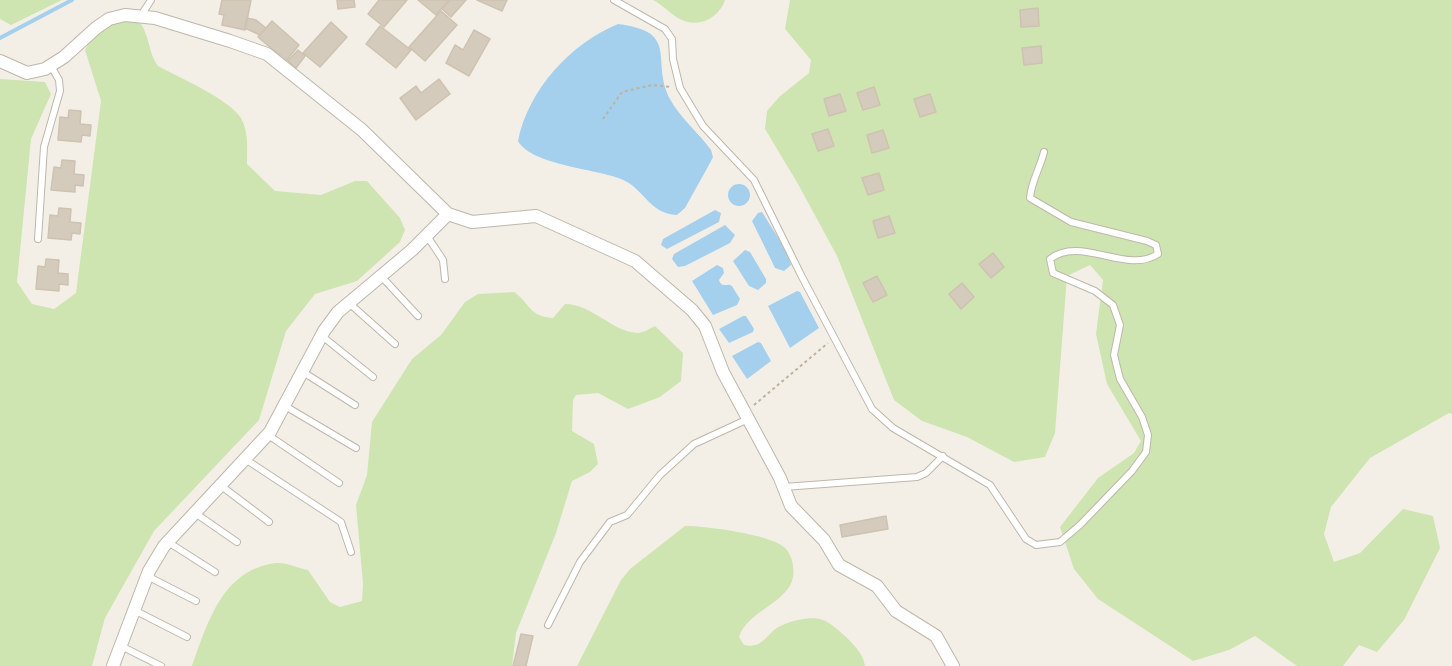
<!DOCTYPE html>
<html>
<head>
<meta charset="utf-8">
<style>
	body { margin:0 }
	canvas { display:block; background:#f3efe7 }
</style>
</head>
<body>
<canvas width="1452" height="666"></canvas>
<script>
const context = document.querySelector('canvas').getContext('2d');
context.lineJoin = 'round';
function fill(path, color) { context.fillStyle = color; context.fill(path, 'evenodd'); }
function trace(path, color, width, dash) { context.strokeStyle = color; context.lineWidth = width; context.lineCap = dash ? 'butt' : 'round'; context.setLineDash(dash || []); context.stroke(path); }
fill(new Path2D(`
	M0 0H62L11 25 0 19Z
	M653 0H725C719 18 699 28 682 20 671 15 663 5 653 0Z
	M790 0H1452V414L1449 413 1370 458 1331 507 1324 534 1334 562 1360 553 1403 509 1433 516 1440 548 1404 620 1377 652 1359 645 1343 666H1297L1255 636 1229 650 1193 661 1098 599 1074 569 1060 527 1098 478 1134 453 1141 441 1107 384 1096 334 1103 280 1090 265 1067 276 1055 433 1045 457 1014 462 967 437 922 421 894 400 837 256 798 184 765 129 767 111 779 97 809 73 811 60 785 29Z
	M126 19 141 24C150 38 149 55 158 66 178 77 229 99 241 118 249 132 247 150 247 164L275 191 321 195 355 181H367L400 218 405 230 400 242 357 281 315 294 286 331 259 420 154 531 105 618 92 666H0V79L45 82 51 94 31 139 17 282 32 304 54 309 76 293 101 101 85 50 96 29Z
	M514 292C531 304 528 316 553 318L565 304C592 304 611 331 637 333 643 333 649 329 655 326L683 353 681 381 660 397 628 409 598 393 576 395 573 400 572 431 594 444 598 464 590 472 572 481 556 533 516 633 512 666H192C208 622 222 570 276 563 285 562 298 568 308 570L330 602 340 607 362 601 363 584 356 505 367 475 372 422 412 359 441 335 465 302 478 294Z
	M685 526C706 526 768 534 784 547 792 553 796 571 792 581 784 604 747 612 739 637L744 645C760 648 763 640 774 630 784 622 811 615 823 620 831 623 838 630 845 636 854 645 863 653 865 666H577L621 580 630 569Z`), '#cee5b1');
fill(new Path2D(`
	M618 24C681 32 650 60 670 99 680 118 699 133 711 150L713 157 710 163 685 208 677 215C649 214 644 188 621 179 597 169 531 165 518 141 528 90 571 43 618 24Z
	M728 195a11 11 0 1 1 22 0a11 11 0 1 1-22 0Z
	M715 210 721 213 719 222 667 249 661 245 663 239Z
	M762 212 787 252 791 265 784 271 775 268 752 221 758 213Z
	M725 225 735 235 730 243 685 266 678 267 672 259 674 254Z
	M745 250 750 252 766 279V283L758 290 749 286 733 261Z
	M717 265 723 268 724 273 719 280C722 289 727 282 732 286L740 299 737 305 713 315 692 281Z
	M797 291 800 292 819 328 790 348 768 306Z
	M743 316H746L754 329 753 332 729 343 719 329Z
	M758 342 761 343 771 361 747 379 732 356Z`), '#a5d0ed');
trace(new Path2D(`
	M0 38 72 0`), '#a5d0ed', 4);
const building = new Path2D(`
	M222 0H251L245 30 222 25 224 15 219 14Z
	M337 0H354L355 7 338 9Z
	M379 0H407L384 27 368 14Z
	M418 0H449L436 15Z
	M450 0H466L451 17 442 9Z
	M477 0H507L502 11Z
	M1038 8 1039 26 1021 27 1020 10Z
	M441 11 457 25 425 61 409 47Z
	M247 18 256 20 266 28 260 35 245 28Z
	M272 21 299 45 286 61 258 37Z
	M331 22 347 37 320 67 303 53Z
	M380 26 411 50 396 68 366 44Z
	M474 30 490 39 469 76 446 63 455 45 463 50Z
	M1041 46 1042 63 1024 65 1022 48Z
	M298 50 305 56 296 68 288 61Z
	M439 79 450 94 416 120 400 98 416 86 421 93Z
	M874 87 880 105 863 110 857 93Z
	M840 94 846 111 829 116 824 99Z
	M930 94 936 112 920 117 914 99Z
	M69 110 81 111 80 124 91 125 90 136 82 135 81 142 58 140 60 117 68 118Z
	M828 129 834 146 818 151 812 134Z
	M883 130 889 148 872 153 867 135Z
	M62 160 75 161 74 174 84 175 83 186 75 185V192L51 190 54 167 61 168Z
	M879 173 884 190 868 195 862 178Z
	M59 208 71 209 70 222 81 223 80 234 72 233 71 240 48 238 50 215 58 216Z
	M889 216 895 233 878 238 873 221Z
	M993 253 1004 267 991 278 979 264Z
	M46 259 59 260 58 273 68 274V285L59 284V291L36 289 38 266 45 267Z
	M877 276 887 295 873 302 863 283Z
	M962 283 974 297 961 309 949 294Z
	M886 516 888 529 842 537 840 525Z
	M521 634 533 636 526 666H513Z`);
fill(building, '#d4cbbd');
trace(building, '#cec2b0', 1.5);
const service = new Path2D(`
	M614 0 665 29 672 39 673 59 680 88 703 126 754 180 802 277 872 409 893 428 990 485 1026 539 1036 545 1060 542 1080 525 1132 471 1146 452 1148 435 1142 417 1120 379 1114 355 1120 325 1113 305 1095 291 1053 273 1050 259C1081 235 1126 275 1158 254L1156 245 1147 241 1071 222 1030 198C1031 182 1040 168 1044 152
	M140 17 151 0
	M427 236 443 260 445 279
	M38 239 44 147 60 91 59 80 51 66
	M381 276 418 316
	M349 303 395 344
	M322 336 373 377
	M303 372 355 405
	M285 406 356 448
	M268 435 339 483
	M245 459 341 522 351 552
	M220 485 269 522
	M784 487 917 477 926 473 943 456
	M195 513 237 542
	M168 542 215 572
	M147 576 196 601
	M134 610 187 637
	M548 625 580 562 610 522 627 515 660 475 694 444 746 420
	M119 645 161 666`);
const minor = new Path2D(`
	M0 61 27 73 45 69 64 57 96 28 109 19 125 15 155 18 230 41 267 54 362 130 448 214 472 222 536 216 635 261 692 310 705 326 723 372 780 478 791 506 824 540 839 565 877 586 896 611 936 636 953 666
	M113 666 149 571 164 546 270 432 324 331 338 312 412 250 448 214`);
trace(service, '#beb7aa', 8);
trace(minor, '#beb7aa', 14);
trace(new Path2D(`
	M603 119 622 92 652 85 672 87
	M754 405 828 343`), '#bfb29c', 2, [3, 3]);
trace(service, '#fff', 6);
trace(minor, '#fff', 12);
</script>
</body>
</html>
